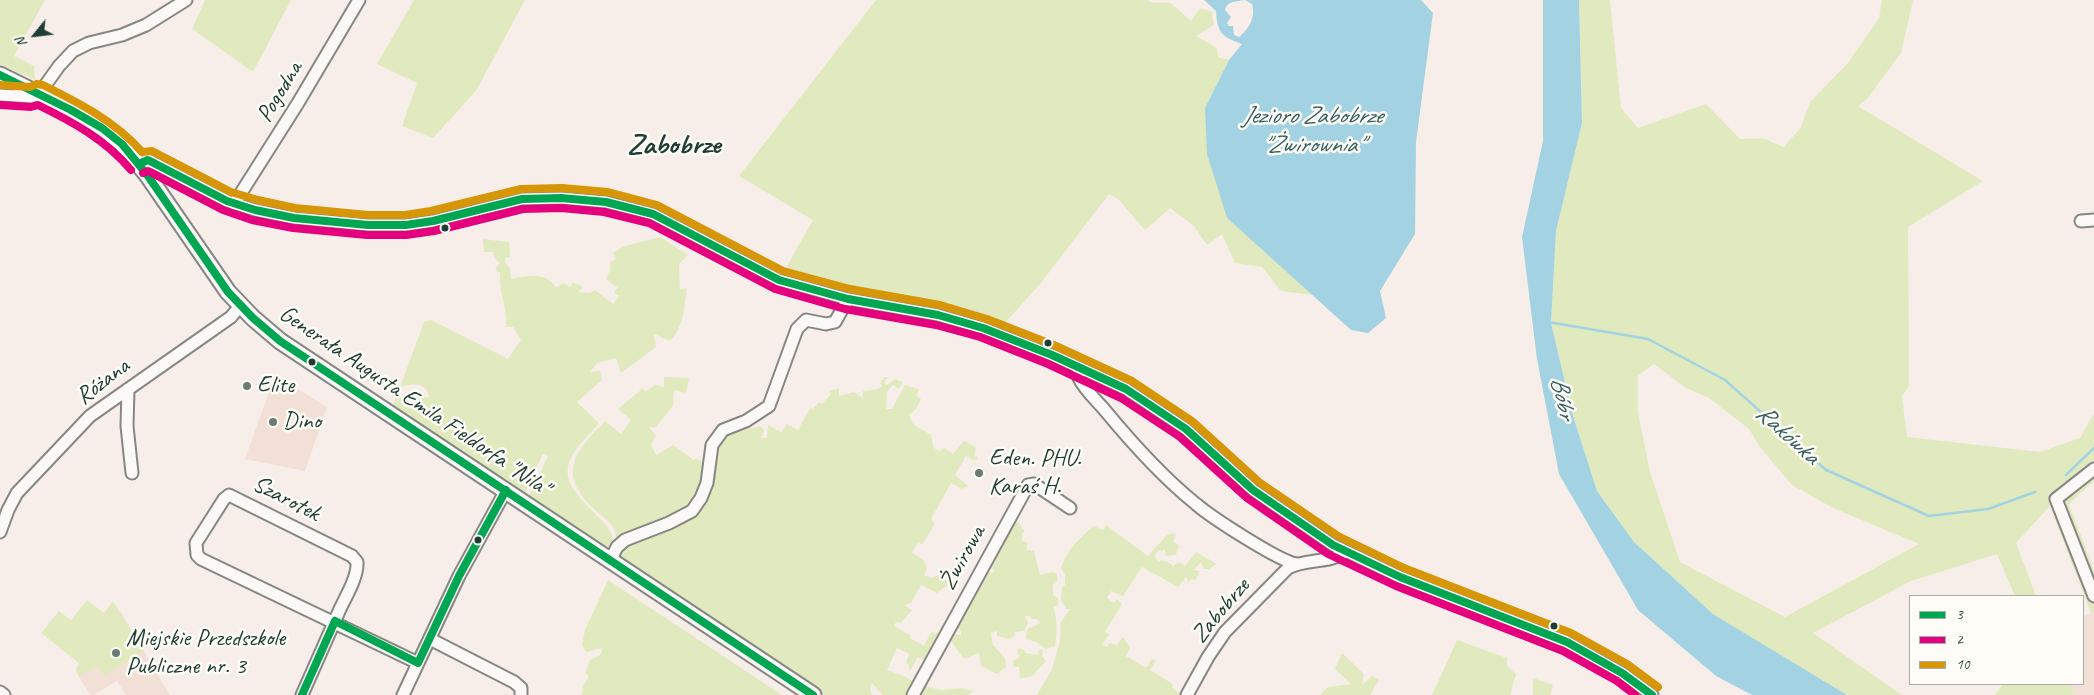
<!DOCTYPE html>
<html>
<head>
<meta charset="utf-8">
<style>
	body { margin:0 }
	#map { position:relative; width:2094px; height:695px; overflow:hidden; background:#f8eee9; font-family:Caveat,sans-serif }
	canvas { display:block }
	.legend { position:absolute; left:1909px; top:595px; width:175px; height:90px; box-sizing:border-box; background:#fdfcf7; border:1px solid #a4b0a9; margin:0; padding:6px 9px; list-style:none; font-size:15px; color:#1f3d34 }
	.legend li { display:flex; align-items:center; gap:10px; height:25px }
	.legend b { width:25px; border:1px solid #a4b0a9 }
	.north { position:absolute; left:10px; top:10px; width:50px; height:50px; -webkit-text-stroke:4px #fdfcf7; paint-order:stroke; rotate:241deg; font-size:14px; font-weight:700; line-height:20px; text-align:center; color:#1f3d34 }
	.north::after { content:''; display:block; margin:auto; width:18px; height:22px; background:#1f3d34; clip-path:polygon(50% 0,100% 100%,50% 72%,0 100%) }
</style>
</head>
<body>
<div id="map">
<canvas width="2094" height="695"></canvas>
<ul class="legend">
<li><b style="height:6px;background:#00a651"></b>3</li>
<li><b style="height:6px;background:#e5007d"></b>2</li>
<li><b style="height:6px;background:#d79608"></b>10</li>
</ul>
<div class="north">N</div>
</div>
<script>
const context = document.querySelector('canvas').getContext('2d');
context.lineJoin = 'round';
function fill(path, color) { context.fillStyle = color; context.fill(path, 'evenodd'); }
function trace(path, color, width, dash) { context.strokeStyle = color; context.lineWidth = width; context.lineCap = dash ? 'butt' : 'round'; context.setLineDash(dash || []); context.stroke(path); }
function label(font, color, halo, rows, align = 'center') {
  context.font = font + ' Caveat,sans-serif'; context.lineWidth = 5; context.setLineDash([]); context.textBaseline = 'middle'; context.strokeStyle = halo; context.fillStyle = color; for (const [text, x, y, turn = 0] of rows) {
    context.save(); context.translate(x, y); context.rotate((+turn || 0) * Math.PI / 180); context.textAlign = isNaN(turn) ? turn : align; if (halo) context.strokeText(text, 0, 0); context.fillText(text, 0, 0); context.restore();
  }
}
fill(new Path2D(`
	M275 375 327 407 305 471 245 459Z
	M120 611 170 695H126L117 681 94 695H90L79 677 76 670 77 667Z
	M2094 612V695H2074L2069 684H2083V616Z`), '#f2e0d7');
fill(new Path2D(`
	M0 0H45L14 56 34 66 35 80 0 64Z
	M205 0H291L253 72 192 29Z
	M414 0H525L476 91 433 138 402 126 417 83 377 64Z
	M876 0H1148L1150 2 1171 3 1191 21 1200 8 1212 12 1214 25 1196 36 1217 48 1218 57 1229 60 1205 108 1227 218 1313 295 1281 291 1262 267 1235 263 1222 234 1207 245 1194 226 1170 208 1145 230 1118 199 1109 194 1040 284 1005 323 1000 334 779 280 813 220 739 176Z
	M1579 0H1610L1621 108 1638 128 1706 104 1740 139 1762 138 1784 147 1801 127 1810 102 1848 63 1879 18 1882 0H1913L1901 53 1867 99 1858 106 1983 181 1908 227 1909 386 1902 396 1907 437 2040 452 2080 438 2094 413V481L2069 504 2094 570V612L2091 613 2050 506 2016 543 2036 596H2015L1997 554 1911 581 1813 633 1902 695H1847L1713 614 1634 542 1597 491 1573 416 1551 323 1556 231 1582 123ZM1654 364 1686 388 1709 398 1749 429 1760 447 1792 485 1833 508 1919 544 1785 617 1680 562 1650 472 1638 412V376Z
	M660 237 688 255 679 264 680 289 687 288C684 307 684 327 670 341L654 334 656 347 621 373 616 358 597 363 590 372 600 371 602 380 577 402 599 423C589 435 571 451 568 467 562 500 627 526 610 547L596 542 528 498 548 456 543 454 524 495 413 422 414 419 393 405 396 395 406 399 429 397C426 381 412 384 400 387L424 322 431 320 508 359 521 340 513 327H506C508 308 498 291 500 273L495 269 500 263 495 259 493 252H484L483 239 509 242 510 258 505 257V262L510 269 511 279C528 276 544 271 556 287L564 283 570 287 573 282 583 287 578 292 590 293 595 290 613 304 619 296 614 293 619 285 616 287 606 279 610 270V262L616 259 613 253 622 247Z
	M664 377 689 378 686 393 674 390 673 406 656 427H649L656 436 651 444 656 455 673 445 694 460 696 458 707 465 704 483 685 512 617 541C616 526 607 520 596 511 557 475 573 453 605 421L621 434 631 420 618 409 642 389 646 391 655 385 664 387Z
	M884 377H888L884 383 887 385 895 379 903 382 899 389 893 385 887 392 886 409H892L905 385 919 389 916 396 921 399 916 409 909 415 913 424 931 435 934 448 940 451 944 448 953 454 964 441 976 447 974 455 978 458 975 461 966 456 955 475 968 486 962 489 951 483 931 519 935 524 922 545 918 542 912 553 924 560 927 569 924 575 932 578 938 575 950 583 937 593 921 585 911 603 904 605 912 610 901 623 896 622 894 626 910 635V638L924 646 931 632 935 634 937 632 941 634 926 661 918 657 910 671 908 664 906 662 909 654 897 648 887 670 906 677 912 681 920 665 923 666 909 695H883L872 683 870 688 872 695H825L670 594 631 567 621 558 619 553 622 547 689 518C695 500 708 453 720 442 730 432 747 430 760 426L764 430 761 438H767L768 425 781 432 787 424 798 430 810 408 813 409 819 402 822 404 830 395V391L839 388V396L854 392 863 398V391L878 389 882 386 880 383Z
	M1017 521 1025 532 1022 533V541L1028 543 1026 550 1034 551 1040 575 1053 572 1057 574V582L1053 585V595L1058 598V605L1053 607C1058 619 1057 633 1055 646L1046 649 1036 642 1026 639 1027 629 1041 623 1036 619H1031L1030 616H1025L1028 623 1024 631 1014 632 1016 635 1010 639 997 636V631L991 633 993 645 1005 658 1006 667 997 674 981 666 979 653 964 659 951 641 954 634 961 635V632L957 627 988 572 993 573 995 571 990 567Z
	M1106 525 1148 556 1167 535 1174 533 1176 535 1173 541 1179 546 1176 555 1166 556 1164 549 1162 552 1159 550 1154 556 1159 562 1161 560 1172 564V567L1179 562 1185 566 1196 552 1217 564 1209 569H1204L1201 562 1194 570 1200 571 1195 580 1191 579 1188 583 1186 577 1178 587 1142 567 1123 596 1111 591 1107 598 1114 603 1117 599 1122 604 1105 632 1110 635 1102 644 1107 647 1109 643 1117 645 1123 637 1130 648 1126 656 1146 668 1152 659 1156 661 1150 670 1173 684 1172 687 1181 695H1037L1052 669 1060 640 1061 622 1070 609H1066L1061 600 1062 587 1065 585V575L1061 568C1066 551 1080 537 1094 526L1103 530Z
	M608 580 782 695H582L583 686 589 676 585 673 590 660 600 655 603 648 586 652 582 645 585 630Z
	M87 600 104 613 113 601 144 651 104 676 97 666 79 677 76 670 79 663 41 633 59 611 71 620Z
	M1457 640 1507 658V666L1516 674 1510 695H1432Z
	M1019 648 1024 650 1025 653 1038 655 1039 649 1043 650 1042 656 1046 661 1031 677 1020 678 1019 667H1014L1013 661 1020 657 1017 652Z
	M1342 653 1364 674 1362 685 1372 676 1379 680 1370 695H1320L1328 687 1351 684 1335 669Z
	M1533 678 1553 685 1550 695H1533Z
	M2003 684H2070L2074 695H1995Z
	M923 686 942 690 961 688 974 691 968 695H917Z`), '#e1eabf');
fill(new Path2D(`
	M1204 0H1421L1433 13 1416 142 1415 234 1380 291 1386 318 1368 333 1351 330 1227 218 1207 154 1205 108 1229 60 1242 44C1222 37 1217 33 1216 11ZM1245 0 1252 4C1256 17 1249 29 1239 37L1234 35 1233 26H1229L1227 23 1231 17 1225 10C1228 0 1236 2 1245 0Z
	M1543 0H1579L1582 123 1556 231 1551 323 1573 416 1597 491 1634 542 1713 614 1847 695H1752L1716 676 1638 610 1559 474 1537 359 1522 237 1543 141Z`), '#a3d3e2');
trace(new Path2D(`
	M1548 322 1648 339 1725 380 1826 470 1929 516 1988 509 2035 492
	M2066 475 2094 448`), '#a3d3e2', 2.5);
const minor = new Path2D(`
	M0 95 31 97 39 94 59 66 73 51 89 43 122 35 146 25 186 0
	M139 164 148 160 227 201 255 210 294 218 368 225H406L433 221 522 199 561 198 606 202 653 214 779 280 848 299 938 315 983 328 1052 355 1126 389 1186 429 1253 490 1333 545 1400 577 1567 642 1622 673 1652 695
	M234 204 298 103 359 0
	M2081 221 2094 220
	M1078 367C1078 371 1078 374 1079 378 1084 389 1095 399 1103 408 1131 442 1161 476 1196 504 1211 517 1280 562 1297 564
	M128 389 127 426 132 473
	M2094 469 2056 499 2094 596
	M0 532 8 510 17 493 90 416 231 317 240 306
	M611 559 617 547 625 540 669 523 692 511 701 498 707 483 712 445 723 430 746 421 769 406 797 329 806 320 826 324 835 322 848 299
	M430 639 514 682 521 688V695
	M0 692 4 695
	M302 695C315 666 327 638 340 609 346 596 358 577 357 562L352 556 229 495 224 499 196 543 197 555 201 559 418 663
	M403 695 459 576 506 490
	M913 695 1028 485 1034 484 1070 508
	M1187 695 1208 657 1225 632 1288 568C1306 558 1328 564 1346 552`);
const major = new Path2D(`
	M0 75 71 110 102 128 122 144 148 176 228 292 253 318 280 341 813 695`);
trace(minor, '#868783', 15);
trace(major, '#868783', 19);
trace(minor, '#fbf9f7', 11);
trace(major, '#fbf9f7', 15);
trace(new Path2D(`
	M0 75 71 110 102 128 122 144 148 176 228 292 253 318 280 341 813 695
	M139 164 148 160 227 201 255 210 294 218 368 225H406L433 221 522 199 561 198 606 202 653 214 779 280 848 299 938 315 983 328 1052 355 1126 389 1186 429 1253 490 1333 545 1400 577 1567 642 1622 673 1652 695
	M335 621 418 663
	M418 663 459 576 506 490
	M302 695 335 621`), '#00a651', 8);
trace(new Path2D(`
	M0 105 31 107 38 105C73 122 106 140 131 170
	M143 173 148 171 223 210 252 220 293 228 367 235H406L434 231 523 209 561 208 604 212 649 223 775 289 845 309 936 325 980 337 1048 364 1121 398 1180 437 1247 498 1328 554 1396 586 1563 651 1617 681 1635 695`), '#e5007d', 8);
trace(new Path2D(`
	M1 85 30 87 37 84 43 85C79 103 115 121 142 152L152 151 231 192 258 200 295 208 368 215H405L431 211 521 189 562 188 608 192 657 205 783 271 850 289 940 305 987 319 1056 346 1132 381 1192 421 1259 482 1338 536 1404 568 1571 633 1627 664 1658 687`), '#d79608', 8);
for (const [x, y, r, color] of [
	[445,228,4.5,"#1f3d34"],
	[1048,343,4.5,"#1f3d34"],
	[312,362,4.5,"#1f3d34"],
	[247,386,5,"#6b7b73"],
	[273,422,5,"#6b7b73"],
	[979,473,5,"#6b7b73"],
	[478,540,4.5,"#1f3d34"],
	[1554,626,4.5,"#1f3d34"],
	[116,653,5,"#6b7b73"]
]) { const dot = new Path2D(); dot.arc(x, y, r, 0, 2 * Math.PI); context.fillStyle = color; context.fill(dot); trace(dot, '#fdfcf7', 2); }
label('24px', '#1f3d34', '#fdfcf7', [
	["Pogodna",280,92,-59],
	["Różana",103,382,-37],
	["Generała Augusta Emila Fieldorfa \"Nila\"",414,401,34],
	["Szarotek",286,499,27],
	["Żwirowa",963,558,-61],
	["Zabobrze",1221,611,-50]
]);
label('24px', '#1f3d34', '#fdfcf7', [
	["Elite",257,386],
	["Dino",283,422],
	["Eden. PHU.",989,459],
	["Karaś H.",989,487],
	["Miejskie Przedszkole",126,639],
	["Publiczne nr. 3",126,667]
], 'left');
label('italic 25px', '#37605f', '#fdfcf7', [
	["Jezioro Zabobrze",1312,116],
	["\"Żwirownia\"",1312,145],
	["Bóbr",1562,398,78],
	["Rakówka",1787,435,42]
]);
label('bold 29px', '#1f3d34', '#fdfcf7', [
	["Zabobrze",674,145]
]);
</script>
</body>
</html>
